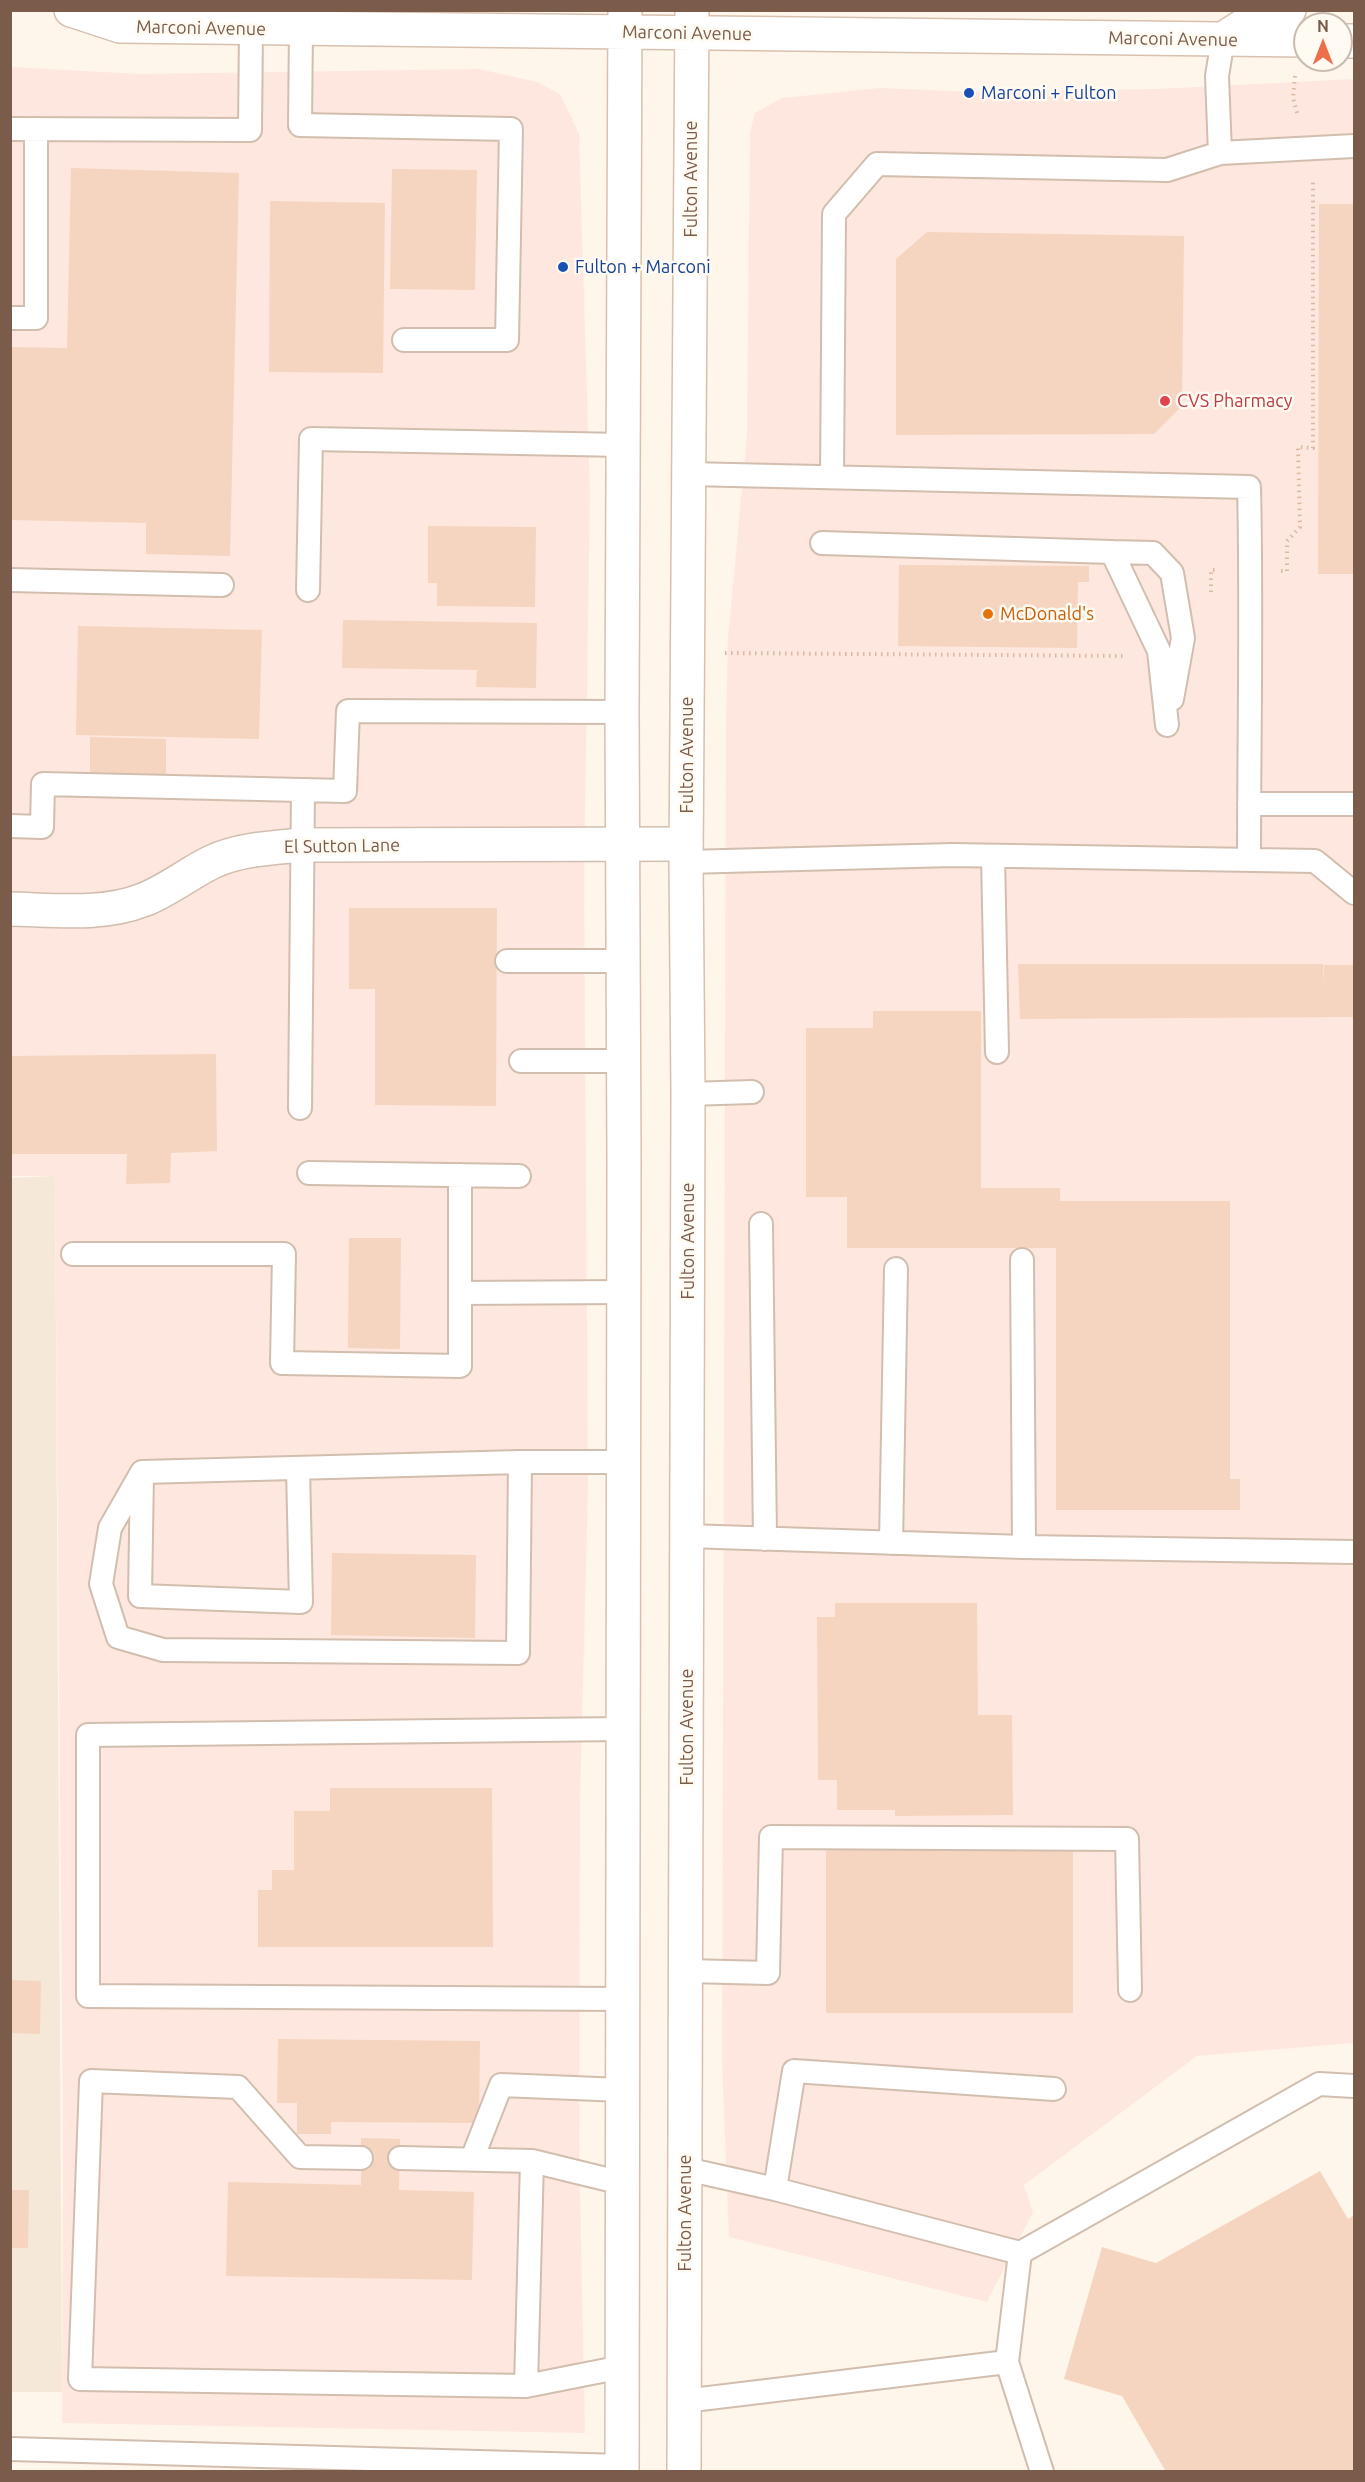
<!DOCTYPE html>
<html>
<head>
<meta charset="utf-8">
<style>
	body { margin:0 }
	#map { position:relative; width:1365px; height:2482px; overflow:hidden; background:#fef6ea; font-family:Ubuntu,sans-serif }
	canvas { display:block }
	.frame { position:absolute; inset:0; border:12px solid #7b5c4b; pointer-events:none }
	.north { position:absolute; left:1293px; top:12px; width:60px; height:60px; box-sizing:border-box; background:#fffaf2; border:2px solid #cabbaf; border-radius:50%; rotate:0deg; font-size:16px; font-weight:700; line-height:24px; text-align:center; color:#7b5c4b }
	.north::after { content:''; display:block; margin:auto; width:21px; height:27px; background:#ed6e4a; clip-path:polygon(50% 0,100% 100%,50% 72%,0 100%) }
</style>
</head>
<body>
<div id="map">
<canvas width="1365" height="2482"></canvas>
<div class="frame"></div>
<div class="north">N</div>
</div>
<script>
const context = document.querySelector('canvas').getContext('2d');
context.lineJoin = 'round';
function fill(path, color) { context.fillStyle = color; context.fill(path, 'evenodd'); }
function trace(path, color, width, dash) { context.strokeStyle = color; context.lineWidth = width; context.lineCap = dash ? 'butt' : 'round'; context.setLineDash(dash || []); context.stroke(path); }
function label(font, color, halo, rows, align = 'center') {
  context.font = font + ' Ubuntu,sans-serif'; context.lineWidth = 5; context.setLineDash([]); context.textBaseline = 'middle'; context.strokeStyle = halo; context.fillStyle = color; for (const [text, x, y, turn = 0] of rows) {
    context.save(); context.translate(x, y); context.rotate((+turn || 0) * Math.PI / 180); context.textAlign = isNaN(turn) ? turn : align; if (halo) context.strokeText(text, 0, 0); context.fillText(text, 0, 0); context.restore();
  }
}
fill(new Path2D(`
	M55 1176 62 2392H10V1178Z`), '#f6e8d8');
fill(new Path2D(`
	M11 67 140 74 479 69 537 82 560 94 579 134 590 495 584 878 588 1485 580 1802 579 2143 585 2433 62 2423 63 2143 55 1176H11Z
	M1354 79V2043L1197 2056 1024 2185 1033 2212 987 2302 729 2237 722 2061 726 720 728 638 747 435 750 132 755 113 782 98 879 88 978 92 1156 89Z`), '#fee7de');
fill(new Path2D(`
	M71 168 239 173 230 556 146 554V523L10 520V347L67 348Z
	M392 169 477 170 475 290 390 289Z
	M270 201 385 203 383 373 269 372Z
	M1319 204H1354V574H1318Z
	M927 232 1184 236 1182 406 1154 434 896 435V259Z
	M428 526 536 527 535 607 437 606V583H428Z
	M899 565 1089 566V582H1078L1077 648 898 646Z
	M343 620 537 623 536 688 476 687 477 670 342 668Z
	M78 626 262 630 259 739 76 735Z
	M90 737 166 739V776L90 775Z
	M349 908H497L496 1106 375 1105V989H349Z
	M1018 964H1323L1324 985V965H1354V1017L1020 1019Z
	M873 1011H981V1188H1060V1201H1230V1479H1240V1510H1056V1248H847V1197H806V1028H873Z
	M216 1054 217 1151 171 1153 170 1183 126 1184 127 1154H10V1056Z
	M349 1238H401L400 1349 348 1348Z
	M332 1553 476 1555 475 1638 331 1635Z
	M835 1603H977L978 1715H1012L1013 1815 895 1816V1810H837V1780H818L817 1617H835Z
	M330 1788H492L493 1947H258V1890H272V1870H294V1811H330Z
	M826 1845 1073 1846V2013H826Z
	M10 1980 41 1981 40 2034 10 2033Z
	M278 2039 480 2041 479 2123 331 2122V2134H297V2103H277Z
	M361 2138 400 2139 399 2190 474 2192 472 2280 226 2276 228 2182 361 2185Z
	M1320 2171 1348 2219 1354 2215V2472H1166L1122 2396 1064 2379 1102 2247 1156 2263Z
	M10 2190H29L28 2248H10Z`), '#f5d5c0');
const lane = new Path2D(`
	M301 29 300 125 511 129 507 340H404
	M10 129 250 130 251 28
	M1220 153 1217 76 1223 39
	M10 318H36V129
	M689 474 1249 487C1252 611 1249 735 1249 860
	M832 477 834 214 877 164 1167 170 1220 153 1354 146
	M822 543 1112 552 1159 651 1167 725
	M1112 552 1153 553 1172 573 1183 638 1172 699
	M10 580 222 585
	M308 590 311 439 623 445
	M1249 804H1354
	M10 826 42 827 43 784 345 791 348 711 622 712
	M993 856 997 1052
	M686 862 953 855 1315 861 1354 893
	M507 961H624
	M521 1061H624
	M688 1094 752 1092
	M300 1108 303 790
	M309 1173 519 1176
	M761 1224 765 1539
	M73 1254H284L282 1363 460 1366V1293L623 1292
	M460 1293V1175
	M142 1472 110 1528 101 1584 118 1637 163 1650 518 1653 520 1462
	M142 1472 520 1462H623
	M142 1473 140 1596 301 1602 298 1468
	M687 1536 1024 1547 1022 1260
	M891 1543 896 1269
	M1024 1547 1354 1552
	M687 1971 768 1973 771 1837 1127 1839 1130 1990
	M621 1999 88 1996V1735L622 1729
	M361 2158 300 2157 238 2087 91 2081 80 2379 526 2386 622 2367
	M400 2158 532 2161 622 2183
	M472 2159 501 2085 622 2090
	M686 2169 775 2189 1020 2253
	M775 2189 794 2071 1054 2089
	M526 2386 532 2161
	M684 2401 1007 2362
	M10 2449 622 2466
	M1042 2472 1007 2362 1020 2253 1319 2084 1354 2086`);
const street = new Path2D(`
	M10 909C54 910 102 916 143 900 167 891 189 873 212 862 240 849 272 848 302 845L686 844`);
const secondary = new Path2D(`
	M71 10 120 26 1305 40
	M1223 39 1259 16 1289 10
	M1341 41H1354
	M622 2472 624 1161 622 712 625 10
	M684 2472 688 1094 686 862 692 10`);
trace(lane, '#d2beae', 26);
trace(street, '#d2beae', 36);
trace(secondary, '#d7c0ae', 36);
trace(new Path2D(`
	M1295 76 1293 98 1298 116
	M1281 571H1287V541L1300 527 1298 447 1313 448V179
	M1211 592V570H1219
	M725 653 1126 656`), '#dbb8a2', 4, [1.5, 4.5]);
trace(lane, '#fff', 22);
trace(street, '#fff', 33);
trace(secondary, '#fff', 33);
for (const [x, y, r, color] of [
	[969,93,6,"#1a4fb4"],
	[563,267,6,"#1a4fb4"],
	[1165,401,6,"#e0444e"],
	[988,614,6,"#e8710a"]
]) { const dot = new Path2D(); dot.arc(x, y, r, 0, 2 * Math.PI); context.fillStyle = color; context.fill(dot); trace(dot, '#fffaf2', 2); }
label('18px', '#7b5c4b', '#fffaf2', [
	["Marconi Avenue",201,28,1],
	["Marconi Avenue",687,33,1],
	["Marconi Avenue",1173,39,1],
	["Fulton Avenue",691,179,-90],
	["Fulton Avenue",687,755,-90],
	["El Sutton Lane",342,846,-1],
	["Fulton Avenue",688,1241,-90],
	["Fulton Avenue",687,1727,-90],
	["Fulton Avenue",685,2213,-90]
]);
label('18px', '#164399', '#fffaf2', [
	["Marconi + Fulton",981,93],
	["Fulton + Marconi",575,267]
], 'left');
label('18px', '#be3a42', '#fffaf2', [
	["CVS Pharmacy",1177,401]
], 'left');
label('18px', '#c56008', '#fffaf2', [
	["McDonald's",1000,614]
], 'left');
</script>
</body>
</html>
